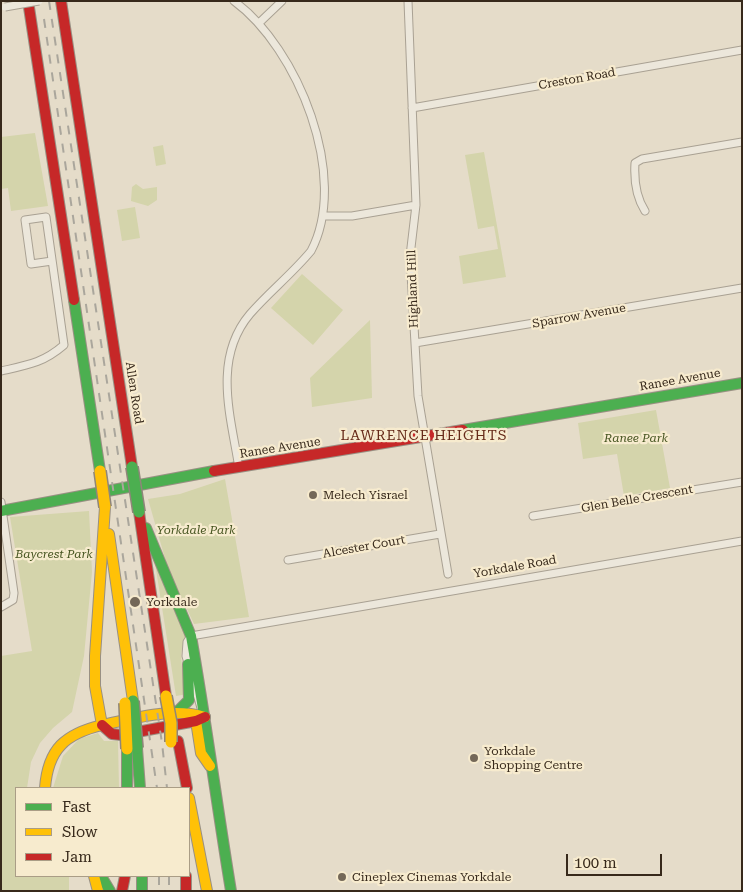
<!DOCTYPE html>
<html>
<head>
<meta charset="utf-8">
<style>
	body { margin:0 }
	#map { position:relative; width:743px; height:892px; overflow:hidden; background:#e5dcc9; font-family:"Roboto Serif",serif }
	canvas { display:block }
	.frame { position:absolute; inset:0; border:2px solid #37291b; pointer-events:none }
	.legend { position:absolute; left:15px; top:787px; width:175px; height:90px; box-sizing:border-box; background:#f7ebce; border:1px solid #aa9d86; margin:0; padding:6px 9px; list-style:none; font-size:15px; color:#37291b }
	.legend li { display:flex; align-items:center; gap:10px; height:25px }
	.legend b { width:25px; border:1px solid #aa9d86 }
	.scale { position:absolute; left:566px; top:854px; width:96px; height:22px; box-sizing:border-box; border:2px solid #37291b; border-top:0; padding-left:6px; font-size:15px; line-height:18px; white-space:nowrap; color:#37291b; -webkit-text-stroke:4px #f7ebce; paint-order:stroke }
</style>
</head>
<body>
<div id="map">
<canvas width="743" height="892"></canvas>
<div class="frame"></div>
<ul class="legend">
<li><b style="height:6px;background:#4caf50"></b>Fast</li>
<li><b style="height:6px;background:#ffc107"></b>Slow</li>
<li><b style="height:6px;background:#c62828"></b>Jam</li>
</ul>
<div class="scale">100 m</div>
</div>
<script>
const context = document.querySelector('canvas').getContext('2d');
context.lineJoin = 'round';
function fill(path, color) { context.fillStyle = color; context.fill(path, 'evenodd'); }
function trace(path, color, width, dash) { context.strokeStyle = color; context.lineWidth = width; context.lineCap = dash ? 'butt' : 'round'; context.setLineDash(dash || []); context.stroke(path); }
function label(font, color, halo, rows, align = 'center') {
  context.font = font + ' "Roboto Serif",serif'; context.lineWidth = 4.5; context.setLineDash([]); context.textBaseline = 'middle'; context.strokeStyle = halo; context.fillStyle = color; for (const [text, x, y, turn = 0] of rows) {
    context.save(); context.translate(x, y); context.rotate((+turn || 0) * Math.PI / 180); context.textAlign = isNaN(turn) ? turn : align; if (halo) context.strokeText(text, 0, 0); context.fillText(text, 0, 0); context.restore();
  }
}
fill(new Path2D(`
	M35 133 48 206 11 211 8 188 1 189V137Z
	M163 145 166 164 156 166 153 147Z
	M484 152 506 277 463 284 459 256 498 249 494 226 478 229 465 155Z
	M136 184 143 189 157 187V200L148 206 131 201 132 187Z
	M135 207 140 238 122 241 117 210Z
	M302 274 343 310 313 345 271 308Z
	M370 320 372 398 312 407 310 378Z
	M656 410 670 488 624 496 617 454 583 459 578 423Z
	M225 479 249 617 194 624 168 569 148 499 180 494Z
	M89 511 92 572 84 656 72 712 53 728 40 743 31 762 27 788H16V876H69V891H1V656L32 651 10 517Z
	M155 563 187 636C176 653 184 675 187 694L176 696Z
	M98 733 104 741H118L119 788H53L63 756 79 739Z`), '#d4d4ab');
const street = new Path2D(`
	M234 1C298 48 350 177 311 251 292 274 269 292 250 314 212 359 231 417 239 468
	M408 1 416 205 410 256 418 396 448 574
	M259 23 282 1
	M412 108 742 50
	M645 211C636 197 634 179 635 163L642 159 742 142
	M324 216H352L416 205
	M415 343 742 288
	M1 371C28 365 43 363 64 345L46 217 25 220 31 264 52 261
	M1 502 14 593 13 600 1 607
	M533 516 742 482
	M288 560 440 534
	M201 708 186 656 187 642 191 636 742 541`);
const fast = new Path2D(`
	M74 300 100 471
	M463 430 742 383
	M1 511 214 471
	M146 528 191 636
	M191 636C206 721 217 806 231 891
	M177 712 189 700 188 664
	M137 748 140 788
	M127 749V788
	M101 876 110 891
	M142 876V891`);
const slow = new Path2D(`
	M109 534 133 701
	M196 721 201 753 210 766
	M102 725C136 718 171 707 205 717
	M45 788C48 749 65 734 102 725L95 686V656L105 507
	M189 798 207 891
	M94 876 98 891`);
const jam = new Path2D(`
	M28 1 74 300
	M61 1 132 467
	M214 471 463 430
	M139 512 166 696
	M102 725 112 734 121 735 196 721 205 717
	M178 741 187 788
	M186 876V891
	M122 891 125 876`);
trace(street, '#a9a193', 9);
trace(fast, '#999083', 12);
trace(slow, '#999083', 12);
trace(jam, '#999083', 12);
trace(street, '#ece7db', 7);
trace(fast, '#4caf50', 10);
trace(slow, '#ffc107', 10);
trace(jam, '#c62828', 10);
trace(new Path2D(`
	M49 1 162 743 167 788
	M44 19 157 788
	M159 876V891
	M169 876V891`), '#aaa69c', 2, [9, 9]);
const streetBridge = new Path2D(`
	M5 7 39 1`);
const fastBridge = new Path2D(`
	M132 467 139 512
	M133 701 137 748`);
const slowBridge = new Path2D(`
	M100 471 105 507
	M166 696 171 723V742
	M125 703 127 749`);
trace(streetBridge, '#a9a193', 9, []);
trace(fastBridge, '#8f867a', 14, []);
trace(slowBridge, '#8f867a', 14, []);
trace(streetBridge, '#ece7db', 7);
trace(fastBridge, '#4caf50', 11);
trace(slowBridge, '#ffc107', 11);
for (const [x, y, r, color] of [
	[313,495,5,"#746858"],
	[135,602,6,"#746858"],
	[474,758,5,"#746858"],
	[342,877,5,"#746858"]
]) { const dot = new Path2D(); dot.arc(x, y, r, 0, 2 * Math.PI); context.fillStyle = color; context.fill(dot); trace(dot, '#f7ebce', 2); }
label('12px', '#37291b', '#f7ebce', [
	["Creston Road",577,79,-10],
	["Highland Hill",413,289,-92],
	["Sparrow Avenue",579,316,-10],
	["Ranee Avenue",680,380,-10],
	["Allen Road",134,393,81],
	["Ranee Avenue",280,448,-9],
	["Glen Belle Crescent",637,499,-10],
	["Alcester Court",364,547,-10],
	["Yorkdale Road",515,567,-10]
]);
label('italic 12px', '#475521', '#f7ebce', [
	["Ranee Park",636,438],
	["Yorkdale Park",196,530],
	["Baycrest Park",54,554]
]);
label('12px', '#37291b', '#f7ebce', [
	["Melech Yisrael",323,495],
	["Yorkdale",146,602],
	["Yorkdale",484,751],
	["Shopping Centre",484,765],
	["Cineplex Cinemas Yorkdale",352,877]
], 'left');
context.letterSpacing = '1px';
label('14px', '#662a19', '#f7ebce', [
	["LAWRENCE HEIGHTS",424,436]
]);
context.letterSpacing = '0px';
</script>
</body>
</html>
